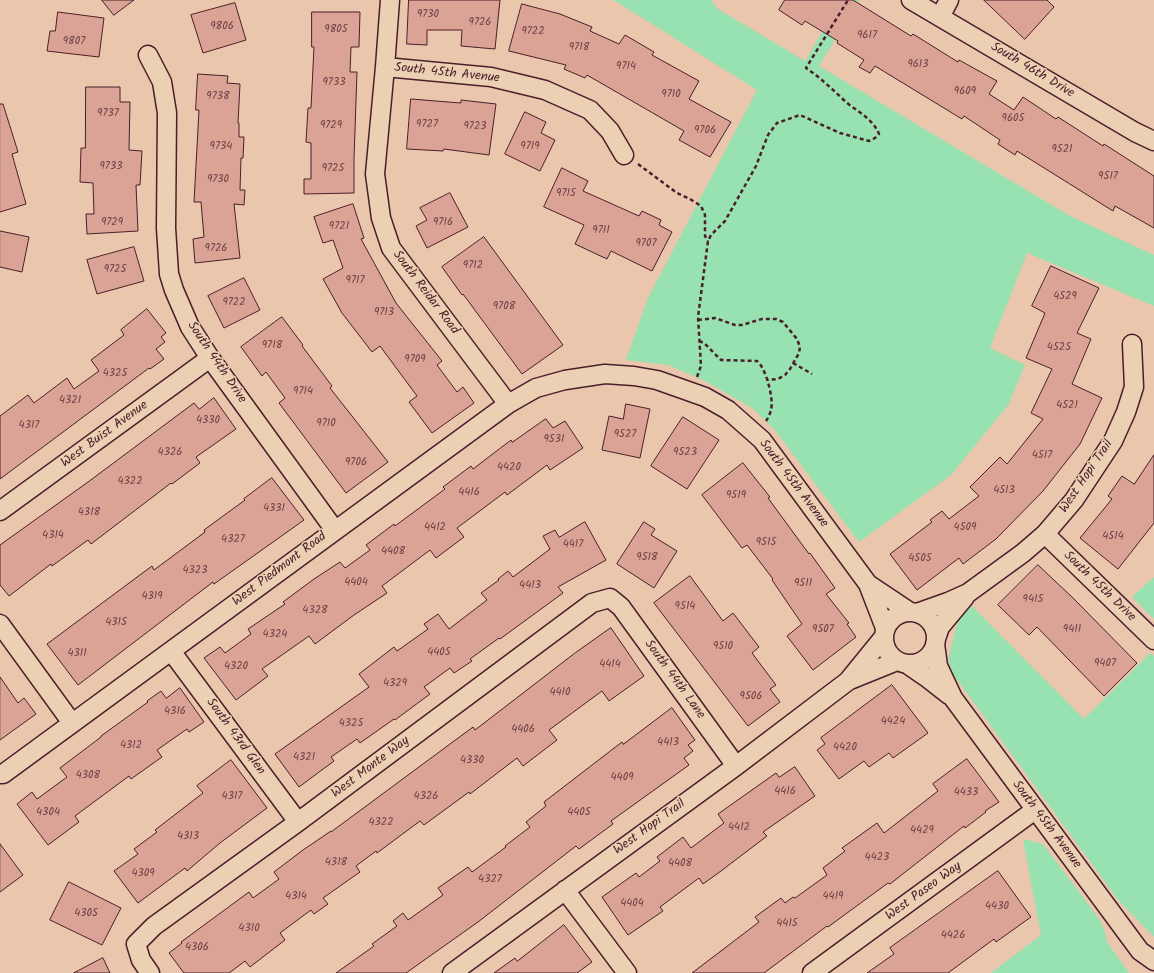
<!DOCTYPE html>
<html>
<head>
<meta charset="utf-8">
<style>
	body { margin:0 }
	canvas { display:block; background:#eac6ad }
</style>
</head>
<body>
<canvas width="1154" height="973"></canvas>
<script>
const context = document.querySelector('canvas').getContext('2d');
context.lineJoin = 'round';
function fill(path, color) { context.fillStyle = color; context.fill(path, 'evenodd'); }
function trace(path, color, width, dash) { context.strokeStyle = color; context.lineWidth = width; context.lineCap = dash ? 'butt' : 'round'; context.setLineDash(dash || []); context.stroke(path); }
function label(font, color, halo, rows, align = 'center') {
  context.font = font + ' Kalam,sans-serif'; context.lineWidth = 3; context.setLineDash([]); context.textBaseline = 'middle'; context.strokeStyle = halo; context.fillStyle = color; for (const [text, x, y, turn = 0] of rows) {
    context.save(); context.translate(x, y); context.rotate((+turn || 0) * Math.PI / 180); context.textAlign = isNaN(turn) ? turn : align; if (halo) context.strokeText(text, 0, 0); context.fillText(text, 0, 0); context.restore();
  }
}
fill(new Path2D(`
	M612 0H711L718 9 805 61 841 0H859L819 66 1070 216 1154 255V306L1027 253 990 348 1025 365 1009 404 951 475 859 542 774 429 752 408 707 382 668 365 626 360 648 298 757 90 617 2Z
	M1154 577V619L1132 597Z
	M972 606 1084 719 1150 653 1154 656V937L1119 901 953 674 948 660 958 620Z
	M1023 839 1043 844 1100 920 1105 932 1107 942 1129 973H991L1041 935Z`), '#98e1b0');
const building = new Path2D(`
	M102 0H134L114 15Z
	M409 0H500L495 49 461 46 462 30H427V45L407 44Z
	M785 0H853L911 36 913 34 958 62 959 60 997 81 989 94 1014 110 1023 97 1056 119 1058 117 1103 146 1104 144 1154 176V228L1115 206 1113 211 1017 151 1015 155 998 144 1000 140 964 116 962 119 875 66 870 73 859 67 864 60 837 43 838 41 805 21 802 25 779 10Z
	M984 0H1047L1054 7 1025 39Z
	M235 3 246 40 203 53 191 15Z
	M522 4 560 14 592 27 590 31 619 44 625 35 654 52 652 55 699 81 689 99 731 122 710 157 679 140 684 131 587 75 585 78 564 69 566 65 509 51Z
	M58 12 104 18 99 57 47 51 50 31H55Z
	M312 12H360L359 47H351L350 72H357L354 159V193L304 194V179H311V143L306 142 308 108H311L314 47H312Z
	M198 74 228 76 227 83 240 84 238 123H239V137H244L243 158H241L240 190H245L244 205 234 204 240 258 195 263 193 239 204 237 201 202H194L199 110H196Z
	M86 87H120V102H130L129 150 142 151 140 185H136L138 231 87 234 86 214H94L93 183 80 182 81 148H85Z
	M411 99 461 103V100L496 104 489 155 444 149 443 151 407 149Z
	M0 104H3L18 152 12 154 26 204 0 212Z
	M525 112 546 122 541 133 555 140 540 171 505 154Z
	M562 168 588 181 583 191 639 216 642 211 661 220 659 225 672 232 652 271 611 251 607 259 575 244 584 225 544 207Z
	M450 193 468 227 427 248 416 226 427 220 420 208Z
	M353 204 364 238 361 239 396 303 442 361 437 365 457 392 463 387 474 403 432 433 409 402 417 396 380 346 372 352 342 313 323 279 343 268 333 240 323 243 314 217Z
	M0 231 29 237 22 272 0 267Z
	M484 237 563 345 522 374 463 294 462 295 442 267Z
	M134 247 144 281 97 294 87 260Z
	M1051 266 1099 288 1077 333 1091 339 1072 384 1102 398 1080 444 1043 491 996 539 963 564 959 558 917 590 890 554 932 522 930 520 942 511 949 519 979 496 970 487 1000 457 1007 464 1043 419 1031 413 1052 369 1026 358 1045 313 1032 306Z
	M244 278 260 310 224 328 208 296Z
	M147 309 166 333 161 337 165 342 156 349 164 359 150 369 149 368 0 479V416L28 395 34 403 67 378 74 389 99 371 91 360 124 335 121 330Z
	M282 317 303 345 302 346 332 386 330 388 388 462 346 493 279 403 285 398 266 372 262 376 241 347Z
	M214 398 236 429 196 457 200 463 172 484 171 483 91 544 88 540 52 566 51 564 9 596 0 585V545L88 482 194 403 199 409Z
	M626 404 650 409 640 458 602 450 609 416 623 419Z
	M683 417 719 440 687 489 651 466Z
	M546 419 553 428 565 421 583 448 550 470 547 465 507 495 505 492 457 528 464 537 436 558 430 550 382 586 387 593 354 615 315 644 309 636 262 669 268 676 236 700 204 658 220 647 225 653 251 634 248 629 285 604 283 602 314 579 340 562 345 568 370 550 366 545 394 524 395 526 445 489 443 487 471 466 473 469 511 440 512 442Z
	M1154 455V523L1118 569 1080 538 1112 499 1108 496 1122 476 1134 484Z
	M743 463 770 497 768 498 809 554 810 553 835 588 826 594 849 623 847 624 856 637 813 670 787 636 802 624 772 580 773 579 747 545 742 548 702 495Z
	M272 478 304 520 214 584 213 582 78 685 47 644 152 566 154 570 205 532 204 530 245 500 244 499Z
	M585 522 606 560 558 587 563 593 500 639 499 638 470 659 472 661 454 673 450 668 424 687 430 694 395 720 394 719 360 743 357 739 331 757 334 761 299 787 275 754 369 687 359 674 394 647 397 651 428 629 424 624 438 614 449 629 487 600 481 593 499 580 498 579 508 571 513 577 550 549 543 536 555 530 559 537Z
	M644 522 655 529 651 535 677 551 654 588 617 564Z
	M1038 565 1073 598 1137 663 1104 696 1037 627 1029 635 998 605Z
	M690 576 723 621 733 613 759 647 752 653 776 685 770 689 780 702 748 726 654 603Z
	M611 628 644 676 609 701 602 691 549 730 557 740 523 766 517 758 470 794 469 792 424 825 420 821 377 853 376 851 356 866 360 872 323 898 328 904 314 914 311 910 280 933 285 940 250 967 245 961 229 973H184L169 953 182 943 181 942 249 892 253 898 279 879 274 872 303 850 331 831V832L473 727 475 730 575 653Z
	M0 677 18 703 24 698 36 714 0 740Z
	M892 685 928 733 893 758 889 753 869 767 864 761 839 779 817 750 825 744 821 738Z
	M180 688 204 722 189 732 187 729 157 750 162 757 131 779 129 776 75 816 79 822 48 845 17 804 32 792 37 799 67 777 60 768 101 737V736L148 702 147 701 161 691 166 698Z
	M672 708 695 740 688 745 693 751 684 758 689 765 611 821 613 824 579 849 576 846 478 922 406 973H336L374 946 372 944 397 926 393 921 403 913 408 920 443 895 438 888 468 867 472 872 506 847 505 846 530 827 526 822 546 806 544 802 622 742 623 744Z
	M967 759 999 802 985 811 986 812 965 828 964 826 890 884 888 883 828 927 827 926 764 973H692L759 922 755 917 781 898 785 903 793 897 795 898 827 875 823 868 845 851 842 848 877 823 884 833 938 791 933 784Z
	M231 760 267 808 220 843 187 871 185 868 138 903 114 871 138 854 134 849 157 832 155 830 203 793 197 786Z
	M795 767 815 796 763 832 767 836 721 871 703 884 699 878 660 907 663 911 628 935 602 897 636 873 639 877 660 861 657 857 683 837 691 848 724 823 718 814 776 773 779 777Z
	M0 844 23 875 0 892Z
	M998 871 1031 917 996 942 994 939 948 973H867L894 954 890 948Z
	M69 882 121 908 102 945 50 920Z
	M564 925 592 962 577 973H494L515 958 517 961Z
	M103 958 110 973H74Z`);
fill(building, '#daa395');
trace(building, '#4a1f2b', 1);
const minor = new Path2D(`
	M390 0 385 67 375 174 381 218 391 248 508 404
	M911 0 1135 132 1154 141
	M940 17 949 0
	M148 55 162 82 167 113 166 228 169 274 174 290 190 327 210 358 334 529
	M385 67 491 77 545 90 590 110 610 131 624 155
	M0 511 210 358
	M1045 534 1154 640
	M868 584 910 612
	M884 638a26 26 0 1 1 52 0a26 26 0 1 1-52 0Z
	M917 613 948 602 968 593 1023 553 1045 534 1074 500 1113 441 1126 412 1134 387 1132 344
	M0 624 72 723
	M936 639 940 627 965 597
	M935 644 938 666 953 698 1140 951 1154 961
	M171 651 298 822
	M907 664 926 677 949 695
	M850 680 897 661
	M0 774H3C172 651 339 526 508 404L536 388 565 380 605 374 634 376 657 380 705 397 728 410 762 440 868 584 885 628
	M565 890 627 973
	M150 973 141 960 136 944 154 926 298 822 592 603 610 598 621 607 736 766
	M452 973 736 766 848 681 883 638
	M812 973 1035 810`);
trace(minor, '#4a1f2b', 21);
trace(new Path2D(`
	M638 164 677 193 690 199 701 206 705 215V236L708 241
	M698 320 715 318 735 325H742L762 319H776L783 322 797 339 800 347 799 353 790 369 785 375 778 379 767 380
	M699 341 704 343 721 360 757 361C766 368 774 399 771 410 770 414 768 418 766 421
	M793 363 812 374
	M697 377 701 366 698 317 708 241 711 235 725 221 756 166 768 135 777 123 800 115 840 133 869 141 875 138 879 134C873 119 858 112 846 102 833 90 821 78 806 68L848 0`), '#4a1f2b', 2.5, [4, 3]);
trace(minor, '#ecd0b3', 18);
label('11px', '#6e4046', null, [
	["9730",428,15],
	["9726",480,23],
	["9806",222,27],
	["9805",336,30],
	["9722",533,32],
	["9617",867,36],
	["9807",74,42],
	["9718",579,48],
	["9613",918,65],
	["9714",626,67],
	["9733",334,83],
	["9609",965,92],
	["9710",671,95],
	["9738",218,97],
	["9737",108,114],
	["9605",1013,119],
	["9727",427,125],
	["9729",331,126],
	["9723",475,127],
	["9706",705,131],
	["9734",221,147],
	["9719",530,147],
	["9521",1062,150],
	["9733",111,167],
	["9725",333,169],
	["9517",1108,177],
	["9730",218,180],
	["9715",566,194],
	["9729",112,223],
	["9716",443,223],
	["9721",339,227],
	["9711",601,231],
	["9707",646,244],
	["9726",216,249],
	["9712",473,266],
	["9725",115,270],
	["9717",355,281],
	["4529",1065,297],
	["9722",234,303],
	["9708",504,307],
	["9713",384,313],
	["9718",272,346],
	["4525",1059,348],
	["9709",415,360],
	["4325",115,374],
	["9714",303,392],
	["4321",70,401],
	["4521",1067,406],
	["4330",208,421],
	["9710",326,424],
	["4317",29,426],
	["9527",625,435],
	["9531",554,440],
	["4326",170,453],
	["9523",685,453],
	["4517",1042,456],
	["9706",356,463],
	["4420",509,468],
	["4322",130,482],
	["4513",1004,491],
	["4416",469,493],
	["9519",736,496],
	["4331",274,509],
	["4318",89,513],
	["4412",435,528],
	["4509",965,528],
	["4314",53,536],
	["4514",1113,537],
	["4327",233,540],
	["9515",766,543],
	["4417",573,545],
	["4408",393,552],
	["9518",647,558],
	["4505",920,559],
	["4323",195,571],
	["4404",356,583],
	["9511",803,584],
	["4413",530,586],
	["4319",152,597],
	["9415",1033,600],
	["9514",685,607],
	["4328",315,611],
	["4315",116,623],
	["9507",823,630],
	["9411",1072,630],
	["4324",275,635],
	["9510",723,647],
	["4405",439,653],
	["4311",77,654],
	["9407",1105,664],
	["4414",610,665],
	["4320",236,667],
	["4329",395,684],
	["4410",560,693],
	["9506",751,697],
	["4316",175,712],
	["4424",893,722],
	["4325",351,724],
	["4406",523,730],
	["4413",668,743],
	["4312",131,746],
	["4420",845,748],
	["4321",304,758],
	["4330",472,761],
	["4308",88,776],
	["4409",622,778],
	["4416",785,792],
	["4433",966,793],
	["4317",232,797],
	["4326",426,797],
	["4304",48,813],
	["4405",579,813],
	["4322",381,823],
	["4412",739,828],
	["4429",922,831],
	["4313",188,837],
	["4423",877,858],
	["4318",336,863],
	["4408",680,864],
	["4309",143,874],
	["4327",490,880],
	["4314",296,897],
	["4419",833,897],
	["4404",632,904],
	["4430",997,907],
	["4305",86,914],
	["4415",787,924],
	["4310",249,929],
	["4426",953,936],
	["4306",197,948]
]);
label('13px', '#4a1f2b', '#ecd0b3', [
	["South 46th Drive",1032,71,31],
	["South 45th Avenue",447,74,6],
	["South Reidar Road",425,293,53],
	["South 44th Drive",216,363,56],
	["West Buist Avenue",105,435,-36],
	["West Hopi Trail",1087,477,-56],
	["South 45th Avenue",793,484,53],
	["West Piedmont Road",280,570,-37],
	["South 45th Drive",1099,587,44],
	["South 44th Lane",674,680,54],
	["South 43rd Glen",235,737,54],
	["West Monte Way",371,768,-37],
	["South 45th Avenue",1046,825,53],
	["West Hopi Trail",650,828,-36],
	["West Paseo Way",924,892,-36]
]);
</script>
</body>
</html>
